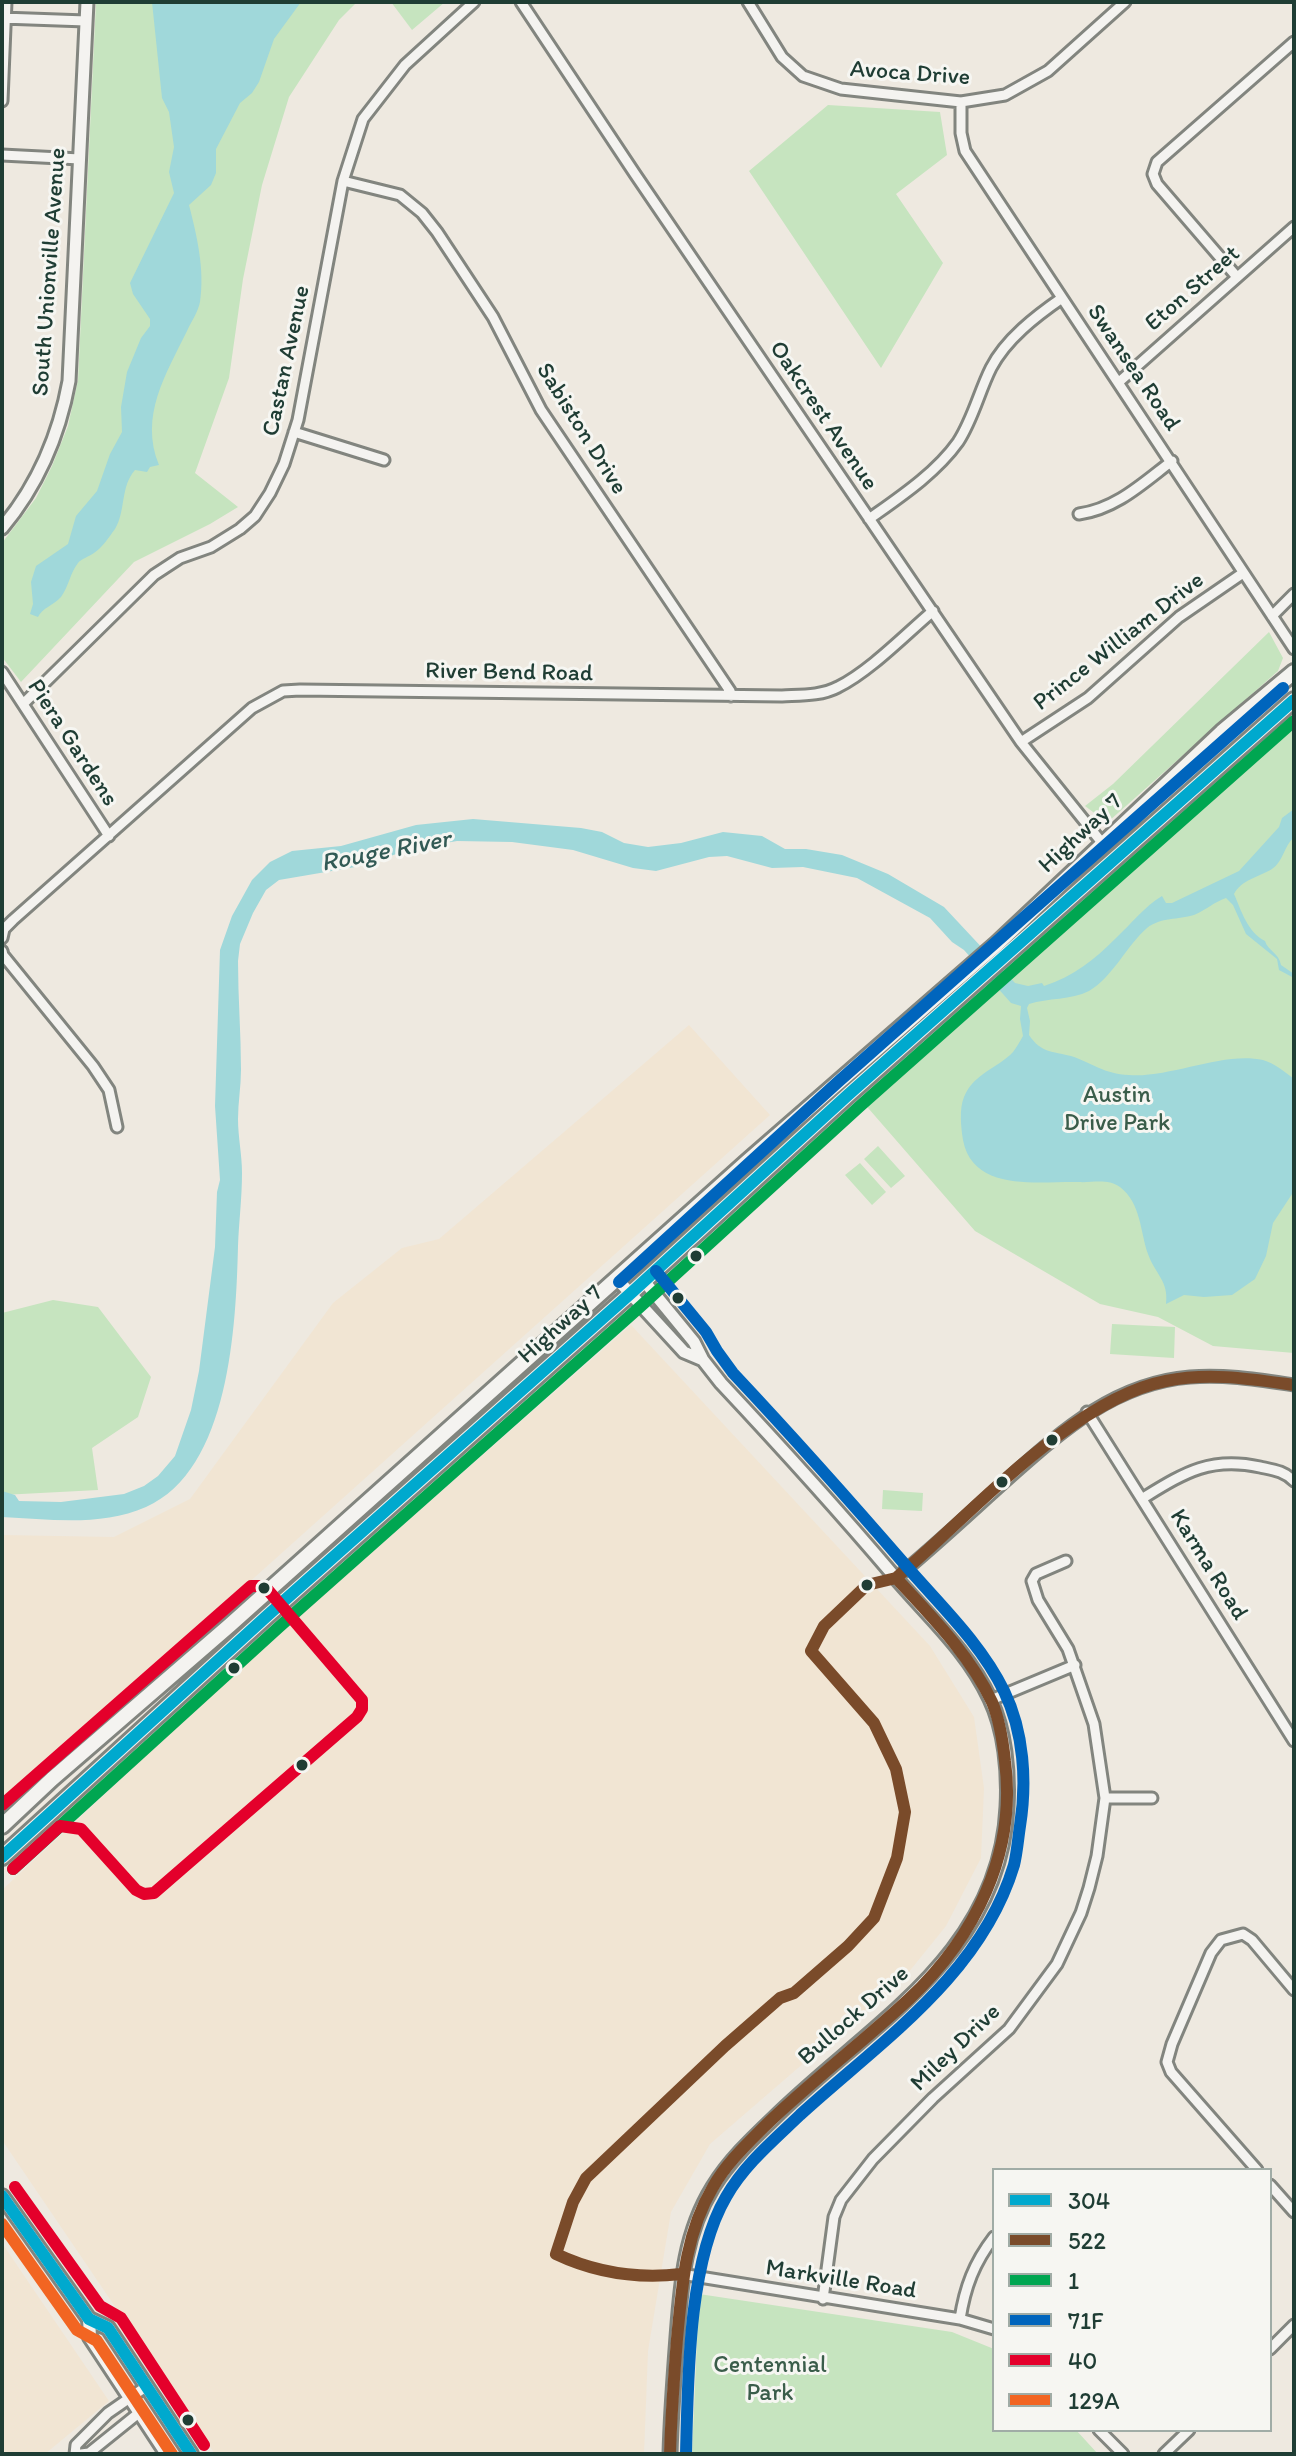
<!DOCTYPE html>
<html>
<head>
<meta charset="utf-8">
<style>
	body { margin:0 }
	#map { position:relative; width:1296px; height:2456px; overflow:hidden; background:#eee9e0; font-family:Itim,sans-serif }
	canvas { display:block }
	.frame { position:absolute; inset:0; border:4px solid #1f3d34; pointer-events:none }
	.legend { position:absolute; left:992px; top:2168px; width:280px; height:264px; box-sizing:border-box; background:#f6f6f2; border:2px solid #a0aca6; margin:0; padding:10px 14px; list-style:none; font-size:24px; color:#1f3d34 }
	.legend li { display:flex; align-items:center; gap:16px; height:40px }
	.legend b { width:40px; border:2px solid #a0aca6 }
</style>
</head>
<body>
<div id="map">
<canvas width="1296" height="2456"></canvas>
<div class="frame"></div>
<ul class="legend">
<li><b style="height:10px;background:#00a9ce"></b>304</li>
<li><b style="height:10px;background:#7a4b2a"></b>522</li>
<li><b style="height:10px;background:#00a651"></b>1</li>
<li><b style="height:10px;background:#0065bd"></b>71F</li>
<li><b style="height:10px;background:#e4002b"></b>40</li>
<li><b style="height:10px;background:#f26522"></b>129A</li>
</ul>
</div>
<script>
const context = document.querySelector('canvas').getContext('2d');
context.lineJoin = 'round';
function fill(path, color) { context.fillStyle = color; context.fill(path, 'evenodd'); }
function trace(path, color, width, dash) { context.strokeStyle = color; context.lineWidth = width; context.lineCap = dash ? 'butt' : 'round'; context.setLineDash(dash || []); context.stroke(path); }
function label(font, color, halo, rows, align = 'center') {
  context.font = font + ' Itim,sans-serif'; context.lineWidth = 6; context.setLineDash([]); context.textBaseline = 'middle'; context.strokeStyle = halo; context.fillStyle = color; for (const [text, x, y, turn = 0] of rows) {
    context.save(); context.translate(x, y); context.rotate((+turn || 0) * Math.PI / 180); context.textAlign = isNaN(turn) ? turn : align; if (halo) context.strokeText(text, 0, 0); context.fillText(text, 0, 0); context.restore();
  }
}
fill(new Path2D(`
	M689 1025 770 1115 2 1804V1535L114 1537 190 1499 333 1303 402 1248 439 1239Z
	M631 1325 930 1646 974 1717 984 1788 981 1858 946 1926 908 1973 710 2144 671 2212 648 2351 644 2454H215L2 2140V1890L247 1662Z
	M2 2243 109 2401 45 2454H2Z`), '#f1e5d3');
fill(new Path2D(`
	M96 2H357L339 20 289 97 262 185 243 279 229 378 195 473 238 507 210 524 134 562 21 682 2 657V543L36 498 52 466 68 426 78 380Z
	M391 2H445L412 30Z
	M828 105 940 112 947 155 896 194 943 263 881 368 749 171Z
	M1269 632 1283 658 1278 671 1109 821 1101 818 1085 806 1113 784Z
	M1294 714V1353L1213 1346 1158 1317 1100 1304 975 1231 862 1101Z
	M878 1146 905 1176 891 1188 864 1159Z
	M860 1163 886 1192 872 1205 845 1175Z
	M53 1300 98 1307 151 1377 138 1417 92 1448 98 1490 2 1495V1313Z
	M1112 1324 1175 1327 1174 1358 1110 1354Z
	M883 1490 923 1493 922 1511 882 1509Z
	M699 2294 952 2332 994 2349V2430H1076L1098 2454H692Z`), '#c6e4bf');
fill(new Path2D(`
	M152 2H301L274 39 259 82 252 93 240 103 216 149V173L211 185 189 205C197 236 205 270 200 302 198 312 191 322 187 331 166 374 139 416 159 465L150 467 147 472 135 470C120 487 126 511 115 529 109 537 102 548 94 553 89 557 82 558 78 563 70 573 69 586 61 597 54 605 42 608 38 617L30 614 33 604 31 582 36 566 68 544 76 516 97 491 110 454 122 432 121 407 127 372 141 338 150 326V319L133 294 130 283 174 193 169 172 174 147 169 112 162 98Z
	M1294 809V837C1284 846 1283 862 1272 869 1259 877 1241 880 1234 894 1241 910 1248 933 1265 941 1268 951 1279 953 1281 965L1294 974V978L1279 970 1277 959 1246 934 1233 905 1226 898C1214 902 1206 910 1194 915 1178 920 1161 917 1147 928 1128 944 1112 978 1089 991 1071 1000 1048 998 1029 1004L1027 1008 1030 1021 1029 1035C1041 1053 1052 1051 1071 1056 1092 1063 1104 1074 1129 1075 1171 1078 1223 1051 1263 1060 1274 1063 1285 1072 1294 1079V1191L1273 1223 1266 1256 1255 1279 1232 1295 1204 1297 1184 1295 1166 1304C1169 1281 1155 1274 1148 1254 1140 1231 1141 1203 1120 1187 1107 1178 1093 1183 1078 1182 1040 1181 973 1193 963 1140 961 1127 959 1109 964 1097 974 1073 998 1068 1013 1052 1017 1047 1020 1041 1023 1036L1020 1019 1021 1006 1011 1003 964 950 952 942 930 918 857 878 803 867 772 868 727 856 709 857 656 871 633 868 573 850 512 842 457 841 411 849 361 866 279 880 266 890 253 913 240 944 238 961C238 998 241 1034 241 1070 241 1086 238 1103 238 1119 238 1137 242 1155 242 1173 242 1198 239 1221 238 1246 236 1325 230 1470 146 1507 101 1527 49 1519 2 1517V1491L15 1495 19 1501 61 1502 124 1494 144 1486 158 1476 175 1456 191 1410 199 1371 215 1247 217 1192 220 1180 215 1106 220 950 232 916 252 880 270 862 292 851 341 846 416 825 473 819 581 828 602 832 624 843 648 847 681 843 723 832 762 836 785 849H806L842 855 888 874 944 907 1015 983 1028 986 1042 983 1044 986C1074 976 1094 960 1116 938 1132 923 1144 907 1162 896L1166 903H1172L1239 871 1279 827 1282 818Z`), '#a0d8da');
const minor = new Path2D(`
	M521 2 635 174 1021 742 1103 844
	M748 2 782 57 803 76 841 89 961 102 1005 95 1048 71 1125 2
	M2 18 86 21
	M2 101 6 2
	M961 102V133L965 151 1294 649
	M2 155 80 159
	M343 181 400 195 422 213 437 232 493 317 541 410 730 691 731 696
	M1237 277 1157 184 1153 174 1157 162 1294 42
	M1119 382 1294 227
	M294 432 384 460
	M1079 514C1116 509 1143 483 1172 461
	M869 519C900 497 936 473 958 442 973 419 979 392 991 368 1006 339 1036 316 1062 298
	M1272 616 1294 594
	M2 672 109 836
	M23 704 154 575 180 558 211 547 240 529 255 516 270 493 284 464 298 420 343 181 363 119 405 65 474 2
	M1021 742 1088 698 1179 617 1243 573
	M2 938 4 929 13 920 252 708 283 691 300 690 782 696C801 695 821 696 838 687 869 672 906 634 933 611
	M2 951 3 955 93 1066 109 1090 117 1127
	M1087 1412 1294 1741
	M1143 1498C1184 1473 1210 1456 1260 1467 1274 1470 1284 1471 1294 1481
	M896 1578C936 1545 973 1510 1011 1476 1064 1429 1116 1383 1190 1377 1225 1374 1260 1380 1294 1385
	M991 1700 1075 1665
	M1105 1798H1152
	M1257 2170 1171 2072 1167 2062 1172 2044 1211 1953 1221 1940 1243 1934 1252 1940 1294 1990
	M1270 2185 1294 2212
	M681 2274 960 2319 994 2329
	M823 2299 834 2217 841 2200 873 2159 933 2098 1009 2029 1057 1964 1081 1913 1089 1888 1097 1856 1105 1798 1094 1724 1068 1649 1038 1600 1032 1581 1036 1574 1066 1561
	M960 2319C965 2287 974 2263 994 2237
	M1270 2349 1294 2325
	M1099 2430 1123 2454
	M75 2454 76 2445 108 2413 147 2386
	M81 2454 89 2453 140 2412
	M1164 2454 1189 2430`);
const tertiary = new Path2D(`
	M2 528C38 485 59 436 69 381L87 2
	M617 1279 684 1352 703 1360
	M644 1281 694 1342 703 1360 721 1383C780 1446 838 1510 894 1576 928 1616 968 1651 990 1699 1005 1730 1009 1772 1007 1807 1000 1956 868 2025 773 2119 751 2140 729 2161 713 2187 684 2234 681 2284 677 2337 674 2376 671 2415 670 2454`);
const secondary = new Path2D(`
	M2 2196 89 2319 108 2328 191 2454
	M89 2319 90 2337 167 2454`);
const primary = new Path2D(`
	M2 1826 52 1779 230 1625 747 1162 997 944 1222 732 1294 672
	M2 1857 268 1615 630 1294 849 1094 1294 700`);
trace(minor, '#82857f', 15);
trace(tertiary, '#82857f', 17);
trace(secondary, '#82857f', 18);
trace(primary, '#82857f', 20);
trace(minor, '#f4f3f0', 9);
trace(tertiary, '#f4f3f0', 11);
trace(secondary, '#f4f3f0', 12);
trace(primary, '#f4f3f0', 14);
trace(new Path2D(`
	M2 1857 268 1615 630 1294 849 1094 1294 700
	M2 2196 89 2319 108 2328 191 2454`), '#00a9ce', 12);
trace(new Path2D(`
	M811 1651 824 1626 867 1585 896 1578C969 1517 1072 1399 1166 1381 1209 1372 1251 1379 1294 1385
	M681 2274C637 2279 596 2273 556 2254L573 2202 586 2178 725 2046 780 1998 794 1993 848 1946 874 1918 897 1858 905 1812 896 1769 874 1723 811 1651
	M670 2454C671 2416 674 2377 677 2339 682 2286 685 2234 713 2187 726 2164 745 2146 764 2127 810 2082 862 2043 909 1999 975 1937 1017 1853 1005 1761 1003 1742 1000 1721 992 1702 970 1655 931 1616 896 1578`), '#7a4b2a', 12);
trace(new Path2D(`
	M13 1869 279 1627 641 1306 860 1106 1294 721`), '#00a651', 12);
trace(new Path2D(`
	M656 1271 706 1332 717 1351 733 1373C793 1437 851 1502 908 1568 942 1607 981 1644 1004 1691 1024 1732 1027 1782 1020 1826 1018 1839 1017 1853 1014 1865 981 1975 881 2041 800 2115 774 2140 744 2165 726 2197 688 2262 688 2379 686 2454
	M619 1282 838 1082 1283 688`), '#0065bd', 12);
trace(new Path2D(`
	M2 1805 251 1586H260L267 1589 362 1700V1709L357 1717 154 1893 144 1894 136 1890 81 1829 60 1826 13 1869
	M15 2187 100 2306 121 2318 204 2445`), '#e4002b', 12);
trace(new Path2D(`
	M2 2224 77 2330 97 2341 172 2454`), '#f26522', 12);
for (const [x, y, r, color] of [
	[696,1256,7,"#1f3d34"],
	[678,1298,7,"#1f3d34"],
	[1052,1440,7,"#1f3d34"],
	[1002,1482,7,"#1f3d34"],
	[867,1585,7,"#1f3d34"],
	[264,1588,7,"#1f3d34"],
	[234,1668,7,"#1f3d34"],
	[302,1765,7,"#1f3d34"],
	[188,2420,7,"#1f3d34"]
]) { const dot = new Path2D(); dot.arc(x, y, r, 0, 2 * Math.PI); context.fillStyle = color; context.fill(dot); trace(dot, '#f6f6f2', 3); }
label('24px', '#1f3d34', '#f6f6f2', [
	["Avoca Drive",910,74,4],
	["South Unionville Avenue",50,272,-86],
	["Eton Street",1193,289,-41],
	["Castan Avenue",287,361,-78],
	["Swansea Road",1133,368,56],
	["Oakcrest Avenue",823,416,56],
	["Sabiston Drive",581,429,58],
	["Prince William Drive",1119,642,-38],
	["River Bend Road",509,673,1],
	["Piera Gardens",72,743,57],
	["Highway 7",1081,834,-43],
	["Highway 7",561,1325,-42],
	["Karma Road",1208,1565,58],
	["Bullock Drive",854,2016,-41],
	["Miley Drive",956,2048,-44],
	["Markville Road",841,2280,9]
]);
label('24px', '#3a5d4a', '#f6f6f2', [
	["Austin",1117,1096],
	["Drive Park",1117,1124],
	["Centennial",770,2366],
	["Park",770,2394]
]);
label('italic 26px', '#325a55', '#f6f6f2', [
	["Rouge River",386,852,-11]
]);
</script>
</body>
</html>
